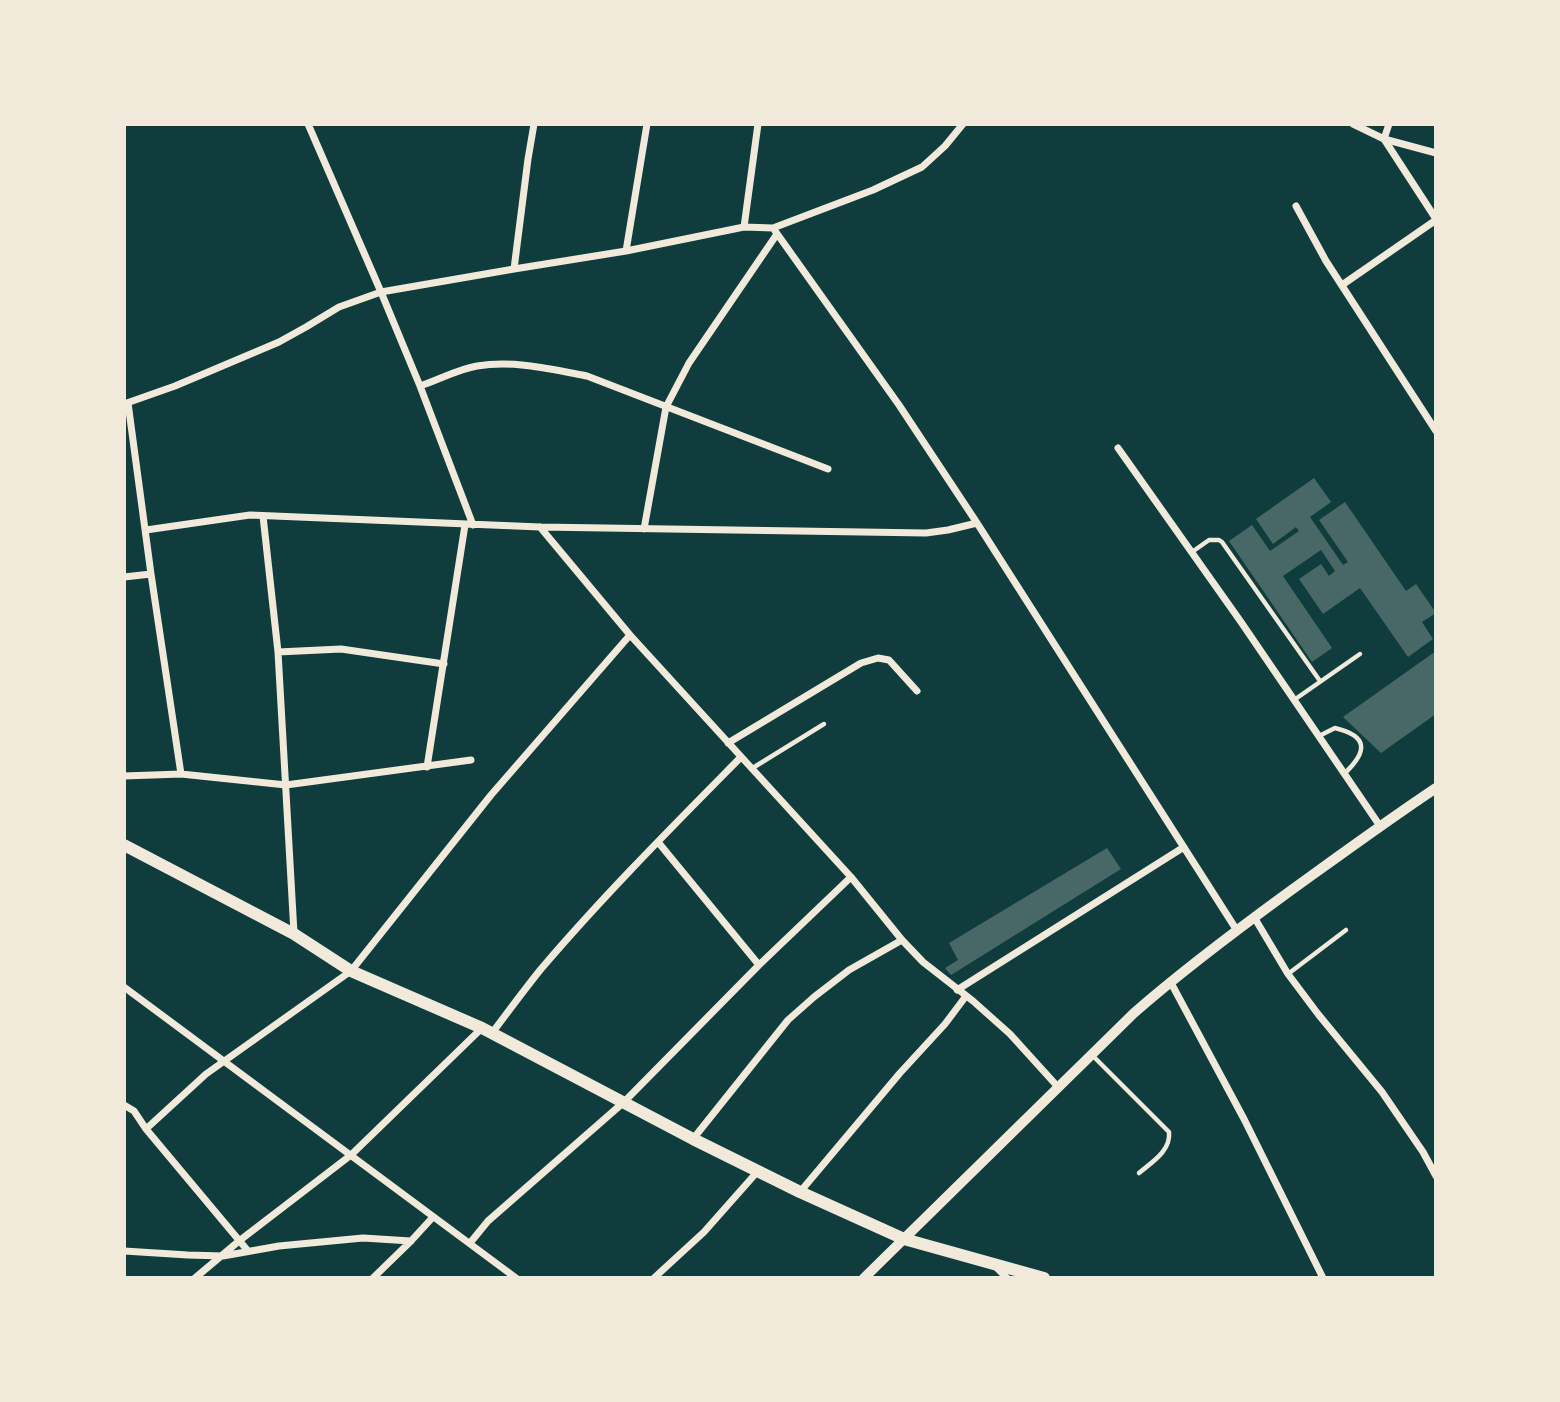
<!DOCTYPE html>
<html>
<head>
<meta charset="utf-8">
<style>
	body { margin:0 }
	#map { position:relative; width:1560px; height:1402px; overflow:hidden; background:#0f3d3e; font-family:"Zilla Slab",serif }
	canvas { display:block }
	.frame { position:absolute; inset:0; border:126px solid #f1e9da; pointer-events:none }
</style>
</head>
<body>
<div id="map">
<canvas width="1560" height="1402"></canvas>
<div class="frame"></div>
</div>
<script>
const context = document.querySelector('canvas').getContext('2d');
context.lineJoin = 'round';
function fill(path, color) { context.fillStyle = color; context.fill(path, 'evenodd'); }
function trace(path, color, width, dash) { context.strokeStyle = color; context.lineWidth = width; context.lineCap = dash ? 'butt' : 'round'; context.setLineDash(dash || []); context.stroke(path); }
fill(new Path2D(`
	M1314 478 1331 502 1310 517 1343 565 1348 562 1319 520 1345 502 1406 591 1416 584 1436 613 1422 622 1433 639 1408 657 1360 588 1323 614 1299 579 1321 564 1329 576 1335 571 1321 550 1283 576 1332 648 1312 662 1229 541 1252 525 1270 551 1299 531 1296 527 1273 544 1256 519Z
	M1436 651V714L1381 753 1343 717Z
	M1107 848 1121 869 951 975 945 968 958 960 949 943Z`), '#486865');
trace(new Path2D(`
	M1192 552 1209 540H1219L1222 542 1320 681
	M1294 700 1360 654
	M1319 736 1335 728C1368 736 1368 751 1345 773
	M751 769 824 724
	M1288 974 1346 930
	M1092 1055 1169 1132C1171 1151 1152 1162 1139 1173`), '#f1e9da', 4.5);
trace(new Path2D(`
	M308 124 381 292 420 386 473 525
	M1353 124 1384 139 1436 153
	M1389 124 1384 139 1436 219
	M1296 206 1326 261 1436 431
	M744 227 758 124
	M773 228 873 190 922 167 945 146 963 124
	M626 251 647 124
	M514 269 528 159 534 124
	M1342 285 1436 220
	M420 386C439 380 458 369 477 366 514 360 551 369 587 376L828 469
	M128 403 151 574 181 774
	M124 404 175 386 279 342 306 327 339 307 381 292 514 269 626 251 744 227 773 228 899 405 977 523 1236 929
	M1118 448 1241 622 1380 826
	M263 516 278 652 294 933
	M540 527 630 635 851 877 902 940 923 962 973 1001 1010 1034 1058 1087
	M644 529 666 407 689 363 777 234
	M146 530 250 515 540 527 926 533 948 530 977 523
	M124 577 151 574
	M278 652 341 649 444 664
	M728 743 861 663 878 658 889 660 917 691
	M427 767 465 525
	M124 776 181 774 286 785 471 760
	M658 842 759 965
	M1254 917 1288 974 1318 1014 1382 1092 1423 1152 1436 1176
	M1170 981 1244 1119 1323 1278
	M124 987 516 1278
	M957 990 1184 847
	M492 1033C508 1012 524 990 541 969 604 895 673 826 741 757
	M124 1105 134 1111 146 1129 248 1251
	M146 1129 206 1074 351 971 491 795 630 635
	M693 1139 788 1020 814 997 849 970 902 940
	M800 1192 900 1073 945 1024 966 996
	M470 1243 488 1221 624 1102 759 965 851 877
	M124 1251 188 1255 223 1256 279 1246 363 1238 411 1241
	M997 1268 1007 1278
	M195 1278 239 1241 351 1155 482 1028
	M373 1278 411 1241 433 1217
	M654 1278 704 1232 758 1171`), '#f1e9da', 7);
trace(new Path2D(`
	M864 1278 1134 1013C1183 970 1234 932 1286 894 1336 858 1385 822 1436 788`), '#f1e9da', 10);
trace(new Path2D(`
	M124 845 294 934 351 971 482 1028 693 1139 800 1192 904 1239 1044 1278`), '#f1e9da', 12);
</script>
</body>
</html>
